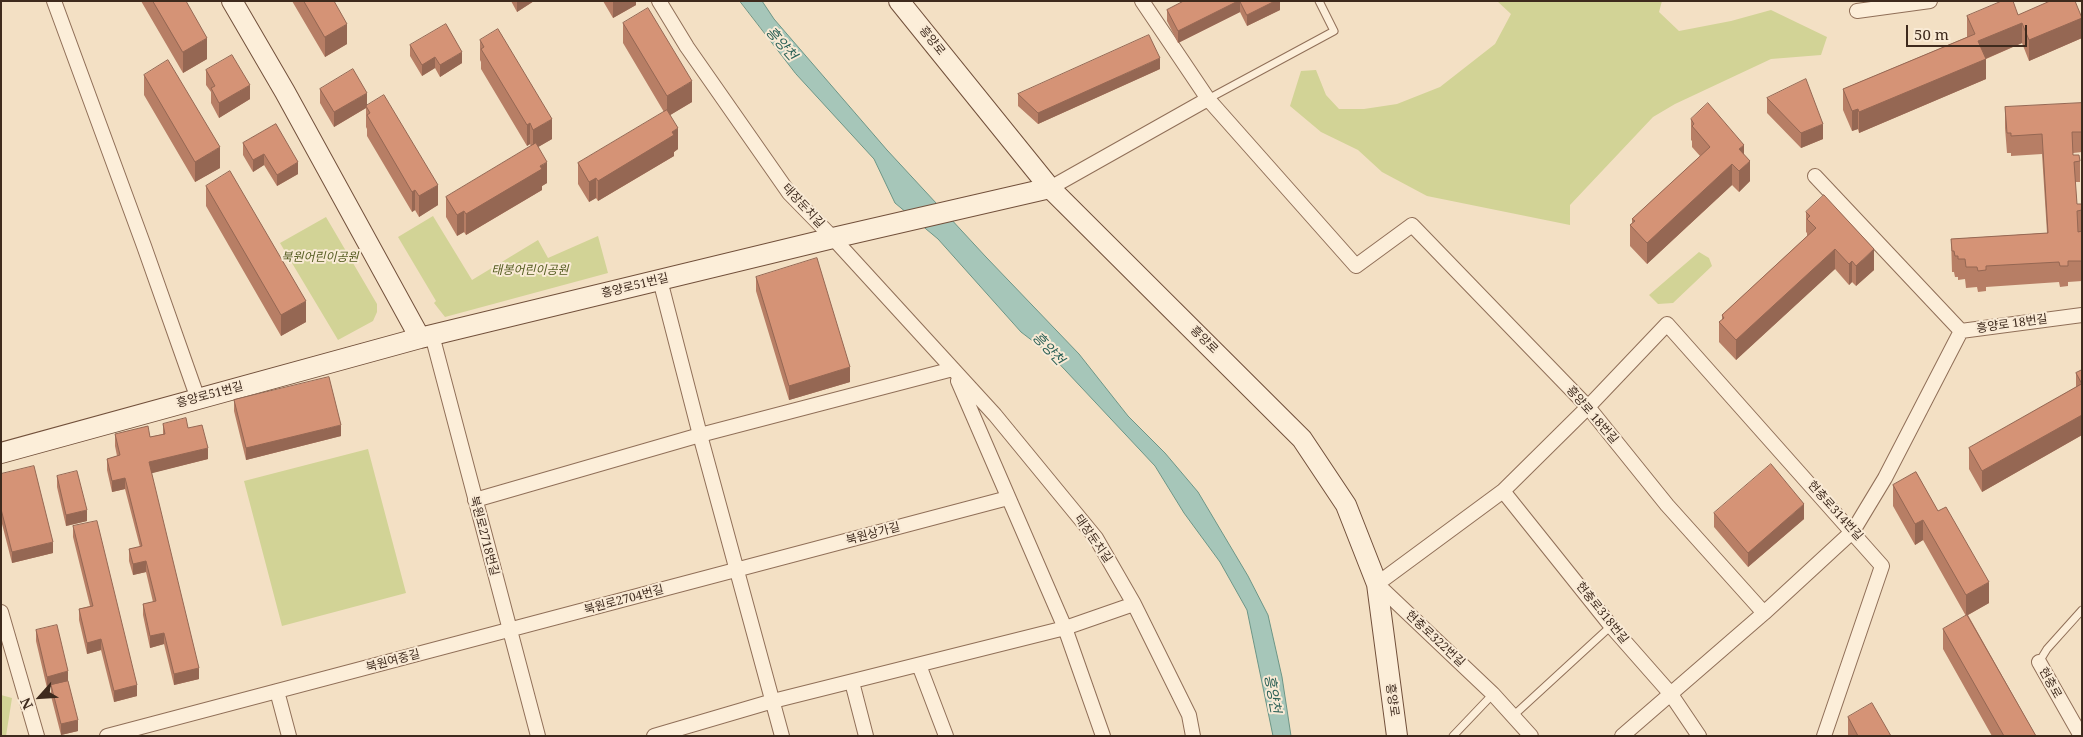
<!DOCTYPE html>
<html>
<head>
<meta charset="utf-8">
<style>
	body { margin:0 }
	#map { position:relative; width:2083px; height:737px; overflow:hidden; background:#f3e0c4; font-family:"Noto Serif",serif }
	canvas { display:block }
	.frame { position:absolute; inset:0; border:2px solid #3e2a1d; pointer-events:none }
	.north { position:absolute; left:15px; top:672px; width:50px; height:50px; -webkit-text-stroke:4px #f9ead5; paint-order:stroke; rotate:244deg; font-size:14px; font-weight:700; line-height:20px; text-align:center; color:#3e2a1d }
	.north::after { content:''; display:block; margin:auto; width:18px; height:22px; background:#3e2a1d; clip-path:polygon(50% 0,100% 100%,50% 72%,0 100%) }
	.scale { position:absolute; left:1906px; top:25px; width:121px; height:22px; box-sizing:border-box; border:2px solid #3e2a1d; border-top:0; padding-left:6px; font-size:15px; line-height:18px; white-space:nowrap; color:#3e2a1d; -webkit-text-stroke:4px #f9ead5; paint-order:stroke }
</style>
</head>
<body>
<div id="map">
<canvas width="2083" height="737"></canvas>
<div class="frame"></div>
<div class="north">N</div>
<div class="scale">50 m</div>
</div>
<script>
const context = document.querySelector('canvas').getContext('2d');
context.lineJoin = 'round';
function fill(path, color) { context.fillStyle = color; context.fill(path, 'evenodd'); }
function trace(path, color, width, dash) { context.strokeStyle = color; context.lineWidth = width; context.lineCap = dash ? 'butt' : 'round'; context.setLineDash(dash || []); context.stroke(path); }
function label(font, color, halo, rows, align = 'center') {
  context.font = font + ' "Noto Serif","Noto Sans KR",serif'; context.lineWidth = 4; context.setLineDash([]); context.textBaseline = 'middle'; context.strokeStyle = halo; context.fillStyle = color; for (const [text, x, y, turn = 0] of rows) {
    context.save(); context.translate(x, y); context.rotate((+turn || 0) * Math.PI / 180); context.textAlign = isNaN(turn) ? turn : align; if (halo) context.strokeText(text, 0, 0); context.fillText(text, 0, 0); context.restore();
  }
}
fill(new Path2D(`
	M1497 1H1662L1659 12 1679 31 1731 21 1771 10 1827 37 1821 55 1771 59 1675 104 1653 117 1570 205V225L1427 196 1382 172 1358 150 1321 132 1290 106 1301 71 1316 70 1326 95 1339 109H1364L1397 104 1440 87 1495 44 1511 14Z
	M433 216 472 280 538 240 548 258 598 236 608 273 445 317 434 303 436 301 398 237Z
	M326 217 377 304V312L373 321 338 340 280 243Z
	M1699 252 1709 258 1712 266 1673 303 1658 304 1649 295Z
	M368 449 406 593 282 626 244 481Z
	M1 695 12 698 6 736H1Z`), '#d2d396');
const water = new Path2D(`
	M740 1H762L774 19 887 150 986 257 1079 354 1128 416 1165 453 1198 492 1248 576 1268 615 1282 677 1291 736H1273L1247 610 1220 562 1184 513 1155 466 1051 355 1021 332 938 239 895 203 874 159 796 74Z`);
fill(water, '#a6c6b9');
trace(water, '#6c9586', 1);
const lane = new Path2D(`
	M1208 99 1334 31 1319 1
	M2039 662 2047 649 2082 610
	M1513 716 1611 626
	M1453 736 1493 694`);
const street = new Path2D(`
	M54 1 144 246 198 399
	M659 1 687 47 789 193 833 238 995 415 1096 538 1134 604 1189 715 1193 736
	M1142 1 1208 99
	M1857 11 1930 1
	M1815 176 1961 331
	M1050 188 1208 99 1356 266 1412 225 1588 407 1667 505 1764 613
	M660 280 700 435 782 736
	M1961 331 2082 315
	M432 335 538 736
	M958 381 1065 628 1103 736
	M1503 491 1611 626 1670 693 1699 736
	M475 500 700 435 953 369
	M1 612 37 736
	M2039 662 2081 736
	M919 665 946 736
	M852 682 866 736
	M277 691 289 736
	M107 736 1008 498
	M654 736 773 701 1065 628 1134 604
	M1531 736 1493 694 1377 584 1503 491 1588 407 1667 324 1882 566 1824 736
	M1622 736 1764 613 1853 531 1885 478 1961 331`);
const secondary = new Path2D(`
	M232 1 285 92 420 338
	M899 1 1050 188 1302 439 1346 505 1377 584 1397 736
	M1 453 420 338 833 238 1050 188`);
trace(lane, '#906f58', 9);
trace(street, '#906f58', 16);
trace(secondary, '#72503b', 22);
trace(lane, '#fceed9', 7);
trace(street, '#fceed9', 14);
trace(secondary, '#fceed9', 20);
fill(new Path2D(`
	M141 1H186L207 59 183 73Z
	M292 1H334L347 44 325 57Z
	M511 1H534L517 12Z
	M603 1H636V5L613 18Z
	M1184 1H1280V10L1247 26 1240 12 1178 43 1167 21V10Z
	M2018 15 2082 17V38L2029 61 2022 43 1986 59V79L1859 133 1858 129 1852 131 1843 110V89L1967 37V16Z
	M623 23 692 102 670 115 678 149 674 152V156L598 201 596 198 589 202 578 184V163L664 112 623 43Z
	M480 40 552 139 538 147 547 183 542 186V190L466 235 464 232 457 236 446 217V197L531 146 530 144 527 146 481 69V62L480 60Z
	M410 45 462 63 440 77 435 68 422 76 410 56Z
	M1160 69 1038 124 1018 106V94Z
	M206 70 250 99 219 118 211 103V92L206 85Z
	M144 75 220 168 195 182 144 95Z
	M320 89 367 106 438 205 419 217 415 210 412 212 367 136V129L366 127V108L334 127 320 103Z
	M1767 98 1823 139 1801 148 1767 113Z
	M2082 103V152L2073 153V155L2080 161V182H2075L2077 204H2082V231H2078H2082V281L2068 282V286L2060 287 2059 282 1986 287V291L1978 292 1977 287 1966 288 1965 279 1958 280V277H1955L1954 272H1952L1951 239 2047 233 2042 154 2011 156V153H2007L2005 128V107Z
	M1691 119 1744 154 1750 181 1739 192 1732 185 1647 264 1630 246V225L1632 223V219L1700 156 1692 147V141L1691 140Z
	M276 124 298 174 277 186 264 165 253 172 243 155V143Z
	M206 186 306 322 281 336 206 206Z
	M1806 212 1874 270 1856 286 1852 282 1849 285 1835 269 1736 360 1719 342V322L1722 320V315L1807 236V233L1806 232Z
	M756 277 850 382 789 400 756 291Z
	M2082 370V435L1982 492 1969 469V448L2076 387V373Z
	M234 400 341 436 246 460 234 411Z
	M163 424 188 428 208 459 151 473 199 679 174 685 164 644 150 648 143 615V604L153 602 146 572 133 575 129 561V549L140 547 125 489 112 492 107 470V459L117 456 115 446V434L150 437 163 434Z
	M1916 472 1989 603 1968 615 2036 736H1992L1943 649V629L1966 616 1923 540 1915 545 1893 506V485Z
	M1 474 53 553 12 563 1 520Z
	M57 476 87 521 66 526 57 487Z
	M1714 513 1804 519 1748 567 1714 527Z
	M73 526 137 696 114 702 101 650 87 654 79 620V609L90 606 73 537Z
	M36 630 68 682 78 731 61 735 51 696V687L47 688 36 641Z
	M1848 717 1891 736H1848Z`), '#b77e65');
fill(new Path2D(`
	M517 1H534L517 12Z
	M613 1H636V5L613 18Z
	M1238 1H1240V12L1178 43V31Z
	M1275 1H1280V10L1247 26V15Z
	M2082 18V38L2029 61V40Z
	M2022 23V43L1978 62V41Z
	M347 24V44L325 57V37Z
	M207 38V59L183 73V52Z
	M462 52V63L440 77V65Z
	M435 57V68L422 76V65Z
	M1160 58V69L1038 124V113Z
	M1986 59V79L1859 133V112Z
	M692 81V102L667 117V96Z
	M250 85V99L219 118V103Z
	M367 93V108L366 106V108L334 127V112Z
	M1858 109V129L1852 131V111Z
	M552 119V139L533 150V130Z
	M530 123V144L527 146V125Z
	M1823 124V139L1801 148V133Z
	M678 128V149L674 152V156L598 201V181Z
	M1744 145V165L1739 149Z
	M220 147V168L195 182V162Z
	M264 154V165L253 172V160Z
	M1750 161V181L1739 192V171Z
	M298 162V174L277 186V175Z
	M547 162V183L542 186V190L466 235V214Z
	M1732 164V185L1647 264V243Z
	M596 178V198L589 202V182Z
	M438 185V205L419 217V196Z
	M415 190V210L412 212V192Z
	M464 211V232L457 236V215Z
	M1835 249V269L1736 360V340Z
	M1874 249V270L1856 286V266Z
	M1852 261V282L1849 285V264Z
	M306 301V322L281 336V315Z
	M850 367V382L789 400V386Z
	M2082 415V435L1982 492V471Z
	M341 425V436L246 460V448Z
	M208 448V459L149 474V462Z
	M125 478V489L112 492V481Z
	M1804 504V519L1748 567V553Z
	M87 510V521L66 526V515Z
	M1923 520V540L1915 545V524Z
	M53 542V553L12 563V552Z
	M146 561V572L133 575V564Z
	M1989 582V603L1966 616V595Z
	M164 633V644L150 648V636Z
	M101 639V650L87 654V643Z
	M199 668V679L174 685V674Z
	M68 671V683L51 685V687L47 688V677Z
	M137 685V696L114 702V691Z
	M78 720V731L61 735V724Z`), '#956753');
const building = new Path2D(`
	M153 1H186L207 38 183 52Z
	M304 1H334L347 24 325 37Z
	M1184 1H1238L1178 31 1167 10Z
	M1240 1H1275L1247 15Z
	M2002 1H2013L2018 15 2050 1H2075L2082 18 2029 40 2022 23 1978 41 1986 59 1859 112 1858 109 1852 111 1843 89 1975 34 1967 16Z
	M648 8 692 81 667 96 623 23Z
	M446 24 462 52 440 65 435 57 422 65 410 45Z
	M498 29 552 119 533 130 530 123 527 125 481 49 484 47 480 40Z
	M1149 35 1160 58 1038 113 1018 94Z
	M232 55 250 85 219 103 211 88 215 86 206 70Z
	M168 60 220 147 195 162 144 75Z
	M353 69 367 93 334 112 320 89Z
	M1806 79 1823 124 1801 133 1767 98Z
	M384 95 438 185 419 196 415 190 412 192 367 115 370 113 366 106Z
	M1708 103 1744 145 1739 149 1750 161 1739 171 1732 164 1647 243 1630 225 1635 221 1632 219 1710 147 1692 126 1694 124 1691 119Z
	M2082 103V132H2072L2073 155H2079L2080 161 2074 162 2077 204H2082V210L2077 211 2078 232 2082 231V261H2068V266H2060L2059 262 1986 266V270L1978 271 1977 267H1966L1965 259H1958V256H1955L1954 251H1952L1951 239 2048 233 2042 134 2011 136V133H2007L2005 107Z
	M667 110 678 128 672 132 674 135 598 181 596 178 589 182 578 163Z
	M276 124 298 162 277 175 264 154 253 160 243 143Z
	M536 143 547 162 540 166 542 169 466 214 464 211 457 215 446 197Z
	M230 171 306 301 281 315 206 186Z
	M1824 195 1874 249 1856 266 1852 261 1849 264 1835 249 1736 340 1719 322 1724 318 1722 315 1816 228 1807 219 1810 216 1806 212Z
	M817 258 850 367 789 386 756 277Z
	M2082 370V384L2076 373Z
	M329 377 341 425 246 448 234 400Z
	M2082 384V415L1982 471 1969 448Z
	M186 418 188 428 202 425 208 448 149 462 199 668 174 674 164 633 150 636 143 604 156 601 146 561 133 564 129 549 142 546 125 478 112 481 107 459 120 455 115 434 148 426 150 437 165 434 163 424Z
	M1771 464 1804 504 1748 553 1714 513Z
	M34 466 53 542 12 552 1 509V474Z
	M77 471 87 510 66 515 57 476Z
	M1916 472 1938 511 1946 507 1989 582 1966 595 1923 520 1915 524 1893 485Z
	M97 521 137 685 114 691 101 639 87 643 79 609 93 606 73 526Z
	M1967 615 2036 736H2004L1943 629Z
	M57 625 68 671 47 677 36 630Z
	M68 681 78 720 61 724 51 685Z
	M1872 703 1891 736H1858L1848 717Z`);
fill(building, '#d59376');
trace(building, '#956753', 1);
label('12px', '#3e2a1d', '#f9ead5', [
	["흥양로",932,41,51],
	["태장둔치길",803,206,47],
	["흥양로51번길",635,286,-14],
	["흥양로 18번길",2012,324,-8],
	["흥양로",1204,340,45],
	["흥양로51번길",210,395,-15],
	["흥양로 18번길",1592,415,49],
	["현충로314번길",1835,511,48],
	["북원상가길",873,534,-15],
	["북원로2718번길",484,536,75],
	["태장둔치길",1093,539,55],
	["북원로2704번길",624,600,-15],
	["현충로318번길",1602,613,51],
	["현충로322번길",1435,639,43],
	["북원여중길",393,661,-15],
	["현충로",2050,683,61],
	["흥양로",1392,700,82]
]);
label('italic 12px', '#555d22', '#f9ead5', [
	["북원어린이공원",320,258],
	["태봉어린이공원",530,271]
]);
label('italic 14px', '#2b6056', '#f9ead5', [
	["흥양천",781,44,49],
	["흥양천",1048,349,46],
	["흥양천",1272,694,80]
]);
</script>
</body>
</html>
